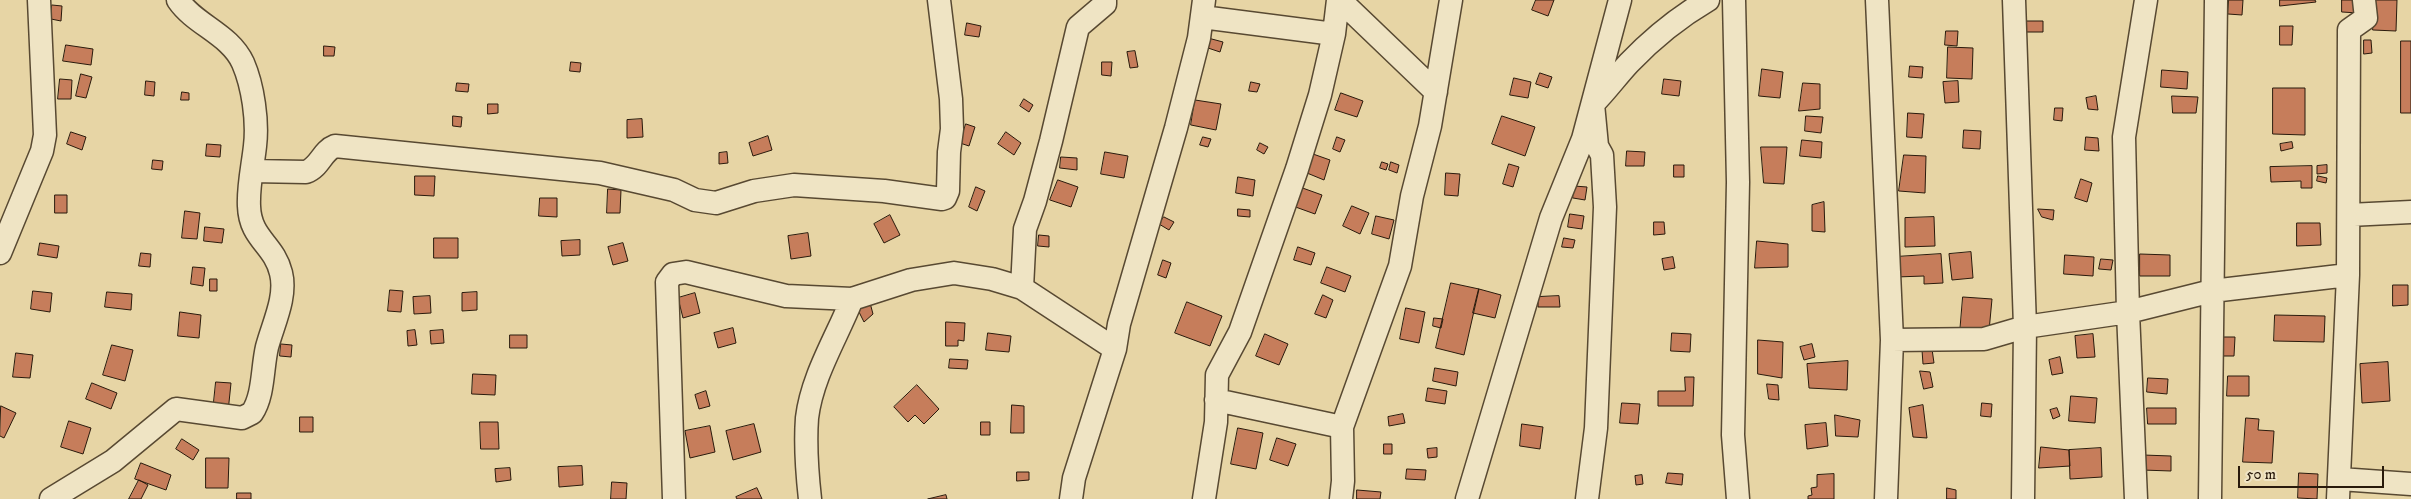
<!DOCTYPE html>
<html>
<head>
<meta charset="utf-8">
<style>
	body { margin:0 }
	#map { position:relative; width:2411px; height:499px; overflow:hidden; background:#e7d5a5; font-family:"IM FELL DW Pica",serif }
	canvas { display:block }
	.scale { position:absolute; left:2238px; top:466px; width:146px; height:22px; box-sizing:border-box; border:2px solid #291a0c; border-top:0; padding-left:6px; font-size:15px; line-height:18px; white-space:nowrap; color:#291a0c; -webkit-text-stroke:4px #efe4c4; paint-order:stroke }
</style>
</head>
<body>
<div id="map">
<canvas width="2411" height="499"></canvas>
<div class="scale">50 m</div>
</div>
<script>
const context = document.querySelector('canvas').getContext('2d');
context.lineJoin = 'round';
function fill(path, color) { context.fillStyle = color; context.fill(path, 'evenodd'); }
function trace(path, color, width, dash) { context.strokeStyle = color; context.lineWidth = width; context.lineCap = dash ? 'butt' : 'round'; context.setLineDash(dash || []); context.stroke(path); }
const building = new Path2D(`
	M1536 0H1554L1548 16 1532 10Z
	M2229 0H2243L2242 15 2228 14Z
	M2280 0H2315L2316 2 2280 6Z
	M2342 0H2358V13L2342 12Z
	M2374 0H2397L2396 31 2373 30Z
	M52 5 62 6 61 21 51 19Z
	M2026 21H2043V32H2026Z
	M967 23 981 26 979 37 965 35Z
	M2280 26H2293L2292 45H2280Z
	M1946 31H1958L1957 46 1945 45Z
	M1208 38 1223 42 1220 52 1205 47Z
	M2364 40H2371L2372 53 2364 54Z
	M2401 41H2411V113H2401Z
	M66 45 93 49 91 65 63 61Z
	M324 46 335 47 334 56H324Z
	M1948 47 1973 48 1972 79 1947 78Z
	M1135 51 1138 67 1130 68 1127 52Z
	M571 62 581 63 580 72 570 71Z
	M1102 62H1112L1111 76 1102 75Z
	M1910 66 1923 67 1922 78 1909 77Z
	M1762 69 1783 72 1780 98 1759 96Z
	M2162 70 2188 72 2187 89 2161 87Z
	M1540 73 1552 77 1548 88 1536 84Z
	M81 74 92 77 86 98 76 96Z
	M1514 78 1531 82 1528 98 1510 95Z
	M60 79 72 80 71 99H58Z
	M1664 79 1681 81 1679 96 1662 94Z
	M146 81 155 82 154 96 145 95Z
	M1958 81 1959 102 1945 103 1943 82Z
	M1251 82 1260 84 1257 92 1249 91Z
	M457 83 469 84 468 92 456 91Z
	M1803 83 1820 84V109L1799 111Z
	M2273 88H2305V135L2273 134Z
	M182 92 189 93V100H181Z
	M1341 93 1363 101 1357 117 1335 110Z
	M2096 96 2098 110 2088 109 2086 98Z
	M2172 96 2198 97 2196 113H2173Z
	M1024 99 1033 105 1029 112 1020 106Z
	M1195 100 1221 104 1216 130 1191 125Z
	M488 104H498V113L488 114Z
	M2055 108H2063L2062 121 2054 120Z
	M1908 113 1924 114 1922 138 1907 137Z
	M453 116 462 117 461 127 453 126Z
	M1502 116 1535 127 1525 156 1492 144Z
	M1806 116 1823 117 1821 133 1805 131Z
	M642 119 643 137 627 138V120Z
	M966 124 975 127 969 146 960 143Z
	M1964 130 1981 131 1980 149 1963 148Z
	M71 132 86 137 82 150 67 144Z
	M1006 132 1021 143 1014 155 998 144Z
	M768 136 772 150 753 156 749 143Z
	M1203 137 1211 139 1208 147 1200 145Z
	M1337 137 1345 140 1340 152 1333 149Z
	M2086 137 2098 138 2099 151 2085 150Z
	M1802 140 1822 142 1821 158 1800 156Z
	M2292 142 2293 148 2281 151 2280 144Z
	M1260 143 1268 147 1264 154 1257 150Z
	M207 144 221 145 220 157 206 156Z
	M1761 147H1787L1784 184 1764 183Z
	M1627 151 1645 152 1644 166H1626Z
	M727 152 728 163 719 164V153Z
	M1105 152 1128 156 1124 178 1101 174Z
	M1313 154 1330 160 1324 180 1307 173Z
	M1904 155 1926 156 1925 193 1899 191Z
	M1061 157 1077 158V170L1060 168Z
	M153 160 163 161 162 170 152 169Z
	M1382 162 1388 164 1386 170 1380 168Z
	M1391 162 1399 165 1397 173 1389 170Z
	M1509 164 1519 167 1513 187 1503 184Z
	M1674 165H1684V177H1674Z
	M2327 165V173L2317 174V166Z
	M2312 166V188H2301V181L2271 182 2270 167Z
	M1446 173 1460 174 1458 196 1445 195Z
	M415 176H435L434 196 415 195Z
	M2318 176 2327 178 2326 183 2317 181Z
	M1238 177 1255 180 1253 196 1236 193Z
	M2081 179 2092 183 2087 202 2075 198Z
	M1058 180 1078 187 1071 207 1050 200Z
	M1297 186 1322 195 1315 214 1290 205Z
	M1574 186 1587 187 1585 200 1573 198Z
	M976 187 985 191 977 211 969 207Z
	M608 189 621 190 620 213H607Z
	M55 195H67V213H55Z
	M540 198H557V217L539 216Z
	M1824 202 1825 232 1812 231V205Z
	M1352 206 1369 213 1360 234 1343 226Z
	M1238 209 1250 210V217L1238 216Z
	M2038 209 2054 210 2053 220 2042 217Z
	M185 211 200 213 197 239 182 238Z
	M1570 214 1584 216 1582 229 1568 227Z
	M890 215 900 235 884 243 874 224Z
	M1376 216 1394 220 1389 239 1372 234Z
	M1164 217 1174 222 1169 230 1159 224Z
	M1934 217 1935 246 1905 247V218Z
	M1654 222H1664L1665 234 1654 235Z
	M2297 223H2320L2321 245 2297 246Z
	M205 227 224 229 222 243 204 241Z
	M808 233 811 256 791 259 788 236Z
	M1039 235 1049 236V247L1038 246Z
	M434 238H458V258H434Z
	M1564 238 1575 240 1573 248 1562 247Z
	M580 240V255L562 256 561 241Z
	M1757 241 1788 244V267L1755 268Z
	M40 243 59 246 57 258 38 255Z
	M623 243 628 261 613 265 608 247Z
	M1298 247 1315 253 1311 265 1294 260Z
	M1971 252 1973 278 1952 280 1949 254Z
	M141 253 151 254 150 267 139 266Z
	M1941 254 1943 283 1924 284V276L1896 277 1895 257Z
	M2140 254 2170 255V276H2140Z
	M2065 255 2094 257 2093 276 2064 274Z
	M1673 257 1675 268 1664 270 1662 259Z
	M2101 259 2113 260 2111 270 2099 269Z
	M1163 260 1171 263 1166 278 1158 275Z
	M193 267 205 268 203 286 191 284Z
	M1327 267 1351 276 1345 292 1321 283Z
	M210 279H217V291H210Z
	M1451 283 1479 289 1464 355 1436 348Z
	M2393 285H2408V305L2393 306Z
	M1479 289 1501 295 1495 318 1473 313Z
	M390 290 403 291 401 312 388 311Z
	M33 291 52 293 50 312 31 309Z
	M107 292 132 294 131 310 105 307Z
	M477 292V310L462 311V293Z
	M695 293 700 313 683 318 678 298Z
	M1323 295 1333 300 1326 318 1315 314Z
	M430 296 431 313 414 314 413 297Z
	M1559 296 1560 307H1538V297Z
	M1963 297 1992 299 1989 331 1960 333Z
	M869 299 873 314 864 322 857 308Z
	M1187 302 1222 316 1210 346 1175 333Z
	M1406 308 1425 312 1419 343 1400 339Z
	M180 312 201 315 199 338 178 336Z
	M2275 315 2325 316 2324 342 2274 341Z
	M1434 318 1443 319 1441 328 1433 326Z
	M946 322 965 323 964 341 958 340V346H946Z
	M733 328 736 343 718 348 714 333Z
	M415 330 417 345 408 346 407 331Z
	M443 330 444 343 431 344 430 331Z
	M988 333 1011 336 1009 352 986 350Z
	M1672 333 1691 334 1690 352 1671 351Z
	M1265 334 1288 344 1279 365 1256 356Z
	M2093 334 2095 357 2077 358 2075 336Z
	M510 335H527V348H510Z
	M2215 337H2235L2234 356H2215Z
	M1758 340 1783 342 1782 378 1758 374Z
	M281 344 292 345 291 357 280 356Z
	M1812 344 1815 357 1804 360 1800 347Z
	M112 345 133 350 125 381 103 375Z
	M1932 349 1934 363 1923 364 1922 350Z
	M16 353 33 355 30 378 13 377Z
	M2060 357 2063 373 2052 375 2049 360Z
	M950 359 968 360 967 369 949 368Z
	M1848 361 1847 390 1809 388 1807 364Z
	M2388 362 2390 401 2362 403 2360 364Z
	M1435 368 1458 372 1456 386 1433 381Z
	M1920 371 1930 372 1933 387 1924 389Z
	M473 374 496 375 495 395 472 394Z
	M2228 376H2249V396H2227Z
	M1685 377H1694L1693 406H1658V391H1685Z
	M2148 378 2168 379 2167 394 2147 392Z
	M216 382 231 383 228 412 213 411Z
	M92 383 117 393 111 409 86 399Z
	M1767 384 1778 385 1779 400 1769 399Z
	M917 385 939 409 924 424 915 415 908 422 894 407Z
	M1428 388 1447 391 1445 404 1426 401Z
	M706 391 710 406 699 409 695 395Z
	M2071 396 2097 398 2095 423 2069 421Z
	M1622 403 1640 404 1638 424 1620 423Z
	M1982 403 1992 404 1991 417 1981 416Z
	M1012 405 1024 406V433H1011Z
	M1923 405 1927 438 1913 437 1909 408Z
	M1 406 16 413 4 438 0 436Z
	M2057 408 2060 416 2053 419 2050 410Z
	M2147 408H2176V424H2148Z
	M1403 414 1405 423 1389 426 1388 417Z
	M1835 415 1860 420 1858 437 1836 436Z
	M300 417H313V432H300Z
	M2246 418 2259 419 2258 430 2274 431 2272 463 2243 462Z
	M69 421 91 428 83 454 61 447Z
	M480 422H498L499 449H481Z
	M981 422H990V435H981Z
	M1826 423 1828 446 1807 449 1805 425Z
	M754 424 761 452 733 460 726 431Z
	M1522 424 1543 427 1540 449 1520 446Z
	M710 426 715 452 690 458 685 431Z
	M1238 428 1263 433 1256 469 1231 464Z
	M1277 438 1296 444 1288 466 1270 460Z
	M182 439 199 450 193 460 176 449Z
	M1384 444H1392V454H1384Z
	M2041 447 2069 450 2070 466 2039 468Z
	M1437 448V457L1428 458 1427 449Z
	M2101 448 2102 477 2070 479 2069 450Z
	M2143 455 2171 456V471L2142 470Z
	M206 458H229L228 488H206Z
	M141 463 171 475 166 490 135 479Z
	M582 466 583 485 559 487 558 467Z
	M510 468 511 480 496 482 495 469Z
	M1407 469 1426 470 1425 480 1406 479Z
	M1017 472H1029V480L1017 481Z
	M1668 473 1683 474 1682 485 1666 483Z
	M2299 473 2318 474 2317 499 2298 498Z
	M1834 474V499H1808V496L1812 495 1811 488 1817 487V475Z
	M1642 475 1643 484 1636 485 1635 476Z
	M139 480 148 485 141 499H129Z
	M612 482 627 483 626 499H611Z
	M757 488 762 499H737L736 497Z
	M1947 488 1956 490V499H1947Z
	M1357 490 1381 492 1380 499H1357Z
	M237 493H251V499H237Z
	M946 495 947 499H928Z`);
fill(building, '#c67d5b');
trace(building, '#291a0c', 1);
const minor = new Path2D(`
	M1340 0 1436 92
	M1734 0 1738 182 1733 435 1738 499
	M1877 0 1892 340 1886 499
	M2014 0 2025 327 2023 499
	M1202 17 1334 34
	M252 171 306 172C320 167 322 151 335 146L600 173 674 190 695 200 716 203 754 191 794 185 884 191 942 199 945 198 948 191 949 152 952 129 951 99 939 0
	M2349 215 2411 212
	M0 253 42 151 45 135 39 0
	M1022 288 1025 229 1035 201 1051 141 1078 27 1105 4V0
	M1892 340 1984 339 2025 327 2128 312 2212 291 2348 275
	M1216 400 1342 427
	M2340 479 2411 484
	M51 499 113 461 176 409 242 418 252 413C264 395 262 368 267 347 273 324 287 297 281 273 274 244 250 239 249 206 248 186 253 165 255 146 258 121 253 86 243 63 230 34 195 25 178 0
	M674 499 667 282 673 274 686 272 786 296 852 299
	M810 499C807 472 805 445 807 418 812 376 837 337 852 299L911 280 954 273 992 279 1022 288 1115 349
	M1071 499 1074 478 1115 349 1119 324 1176 128 1199 38 1204 0
	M1204 499 1216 422 1217 375 1240 332 1297 169 1320 95 1334 34 1338 0
	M1341 499 1343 481 1342 427 1400 266 1412 196 1430 126 1451 0
	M1467 499 1551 218 1583 139 1620 0
	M1587 499 1596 428 1605 207 1602 155 1597 146 1593 104C1606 91 1616 77 1629 63 1652 39 1679 17 1708 0
	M2136 499 2128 312 2124 137 2146 0
	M2210 499 2216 0
	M2338 499 2348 275 2349 30 2366 18 2364 0`);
trace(minor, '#584932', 25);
trace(minor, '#efe4c4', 22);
</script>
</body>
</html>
